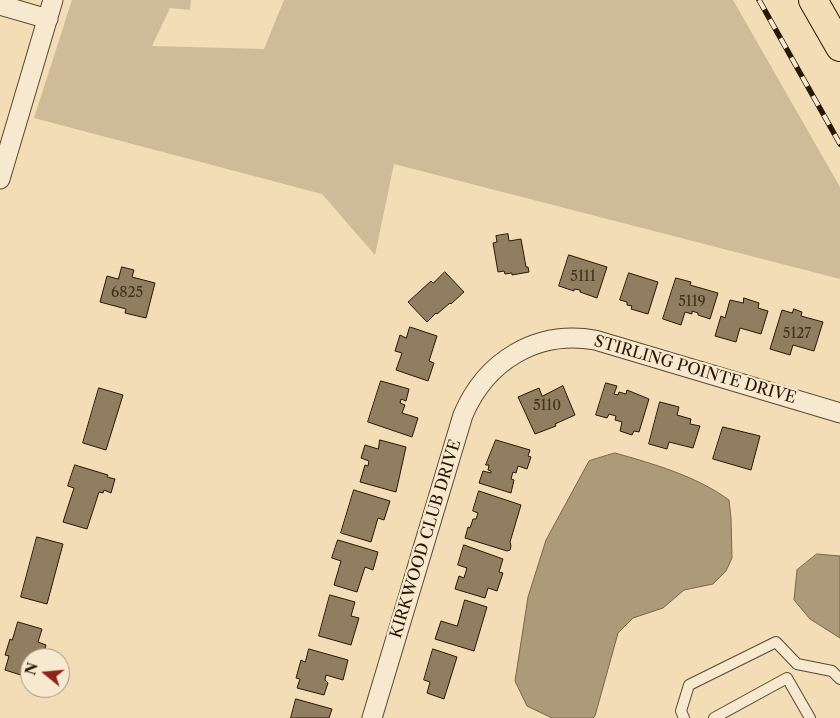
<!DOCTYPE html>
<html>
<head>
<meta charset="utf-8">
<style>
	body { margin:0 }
	#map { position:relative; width:840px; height:718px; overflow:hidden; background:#f2ddb7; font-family:"Libre Caslon Text",serif }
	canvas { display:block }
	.north { position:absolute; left:20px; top:648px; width:50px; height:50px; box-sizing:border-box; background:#f7e9d0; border:1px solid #a4957e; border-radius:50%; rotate:287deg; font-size:14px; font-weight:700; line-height:20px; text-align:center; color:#281702 }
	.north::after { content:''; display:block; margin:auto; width:18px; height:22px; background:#8f2418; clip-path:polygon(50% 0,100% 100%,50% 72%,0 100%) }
</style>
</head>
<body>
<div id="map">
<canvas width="840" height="718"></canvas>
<div class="north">N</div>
</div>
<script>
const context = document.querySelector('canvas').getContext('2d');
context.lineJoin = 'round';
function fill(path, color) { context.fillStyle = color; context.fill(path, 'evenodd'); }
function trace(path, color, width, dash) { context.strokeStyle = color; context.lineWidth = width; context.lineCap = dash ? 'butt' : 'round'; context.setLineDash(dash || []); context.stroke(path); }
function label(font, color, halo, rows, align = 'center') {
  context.font = font + ' "Libre Caslon Text",serif'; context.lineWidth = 4.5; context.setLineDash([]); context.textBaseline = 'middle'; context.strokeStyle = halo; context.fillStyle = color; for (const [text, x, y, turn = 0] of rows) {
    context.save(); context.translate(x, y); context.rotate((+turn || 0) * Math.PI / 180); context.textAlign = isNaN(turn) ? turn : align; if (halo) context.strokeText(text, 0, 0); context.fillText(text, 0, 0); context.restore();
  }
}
fill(new Path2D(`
	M72 0H191L190 10 170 8 152 46 264 49 284 0H733L840 187V279L394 164 375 255 322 194 34 118Z`), '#d0bb98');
const water = new Path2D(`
	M615 453C654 464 696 476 729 500L731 518 732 558 726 571 713 584 684 590 663 608 633 618 618 633 595 716 593 718H552L527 706 515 681 528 597 546 540 589 461Z
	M817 554 840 556V638L810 619 794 600 797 570Z`);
fill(water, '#ad9a79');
trace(water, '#786649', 1);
const building = new Path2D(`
	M508 234 509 241 521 239 526 267H528L529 272 512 275V273L505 274 504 271 498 272 493 243 497 242 496 236Z
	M569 255 607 267 597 298 580 292V290L574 289V291L559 286Z
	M122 267 134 270 132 277 155 283 146 318 125 313 126 309 100 302 107 276 118 279Z
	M445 272 464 292 451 304 450 303 437 314 436 313 427 322 408 302 431 281 433 283Z
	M629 273 658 282 648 314 631 309 632 306 627 305V302L620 300Z
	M676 278 691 282 690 285 718 293 710 319 698 315V313L692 311V314L685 312 681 325 663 319Z
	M744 298 759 303 758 308 768 311 761 334 740 328 736 342 715 336 721 316 725 318 730 300 743 303Z
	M794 309 802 312 801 316 823 322 814 351 793 345 790 355 770 349 782 310 792 313Z
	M410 327 437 336 429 361 434 363 428 381 396 370 402 353 395 351 400 335 406 338Z
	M381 381 409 389 406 401 401 399 400 403 405 405 402 413 418 418 412 437 368 422Z
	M606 383 617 386 614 394 618 395 619 392 626 394 627 390 649 399 639 432 634 431 632 435 620 431 622 422 615 420 616 416 609 414 607 418 596 415Z
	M563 386 575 415 555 424 556 426 535 434 518 397 539 388 542 396Z
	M99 388 123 395 106 450 83 443Z
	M660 402 679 407 677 415 691 419 690 424 700 426 693 448 669 442 667 449 649 444Z
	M723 427 760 436 751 470 713 459Z
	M380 440 406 447 396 492 360 482 365 465 368 466 369 461 361 458 365 445 378 449Z
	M496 440 530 450 528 456 531 457 527 469 518 466 516 473 513 472 511 479 514 480 511 493 479 483 483 471 491 473V471L488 470 489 465H486Z
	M75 465 108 475 107 477 115 479 111 493 104 490 103 493 99 492 87 529 63 522 74 488 68 486Z
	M354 490 390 501 384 520 378 518 371 542 341 533Z
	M479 491 521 505 510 542 511 546 510 550 507 551 465 538 468 527 470 528 473 519H476L478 513 473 511Z
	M37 537 63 544 47 604 21 597Z
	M338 540 378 552 373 570 365 567 357 592 334 585 341 561 332 558Z
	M464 545 503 559 499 572 503 573 497 591 488 588 485 598 455 589 459 576 464 578 467 568 458 565Z
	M330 595 355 602 351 616 359 618 351 645 319 636Z
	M465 600 487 607 474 651 435 639 441 621 457 626Z
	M18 622 42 629 38 642 46 645 42 658H30V668L27 677 5 670 9 656 5 655 10 639 12 640Z
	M309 649 348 660 343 680 326 675 325 680 328 683 324 695 297 688 300 679 296 678 301 660 305 662Z
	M433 649 457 657 444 699 427 693 430 682 424 680Z
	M296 699 332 709 329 718H291Z`);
fill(building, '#917e60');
trace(building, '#281702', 1);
const service = new Path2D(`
	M684 718 681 711 689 685 776 642 797 664 832 671 840 679
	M714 718 787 678 810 718`);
const minor = new Path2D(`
	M0 5 48 19
	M0 179 53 0
	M372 718 463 415C486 361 536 330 595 340L840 413`);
const primary = new Path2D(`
	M813 0 840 47`);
trace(service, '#5a482f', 12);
trace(minor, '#5a482f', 21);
trace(primary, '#281702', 30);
trace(service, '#f7e9d0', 10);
trace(minor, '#f7e9d0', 19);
trace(primary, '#f2ddb7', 28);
const rail = new Path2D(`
	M759 0 840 144`);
trace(rail, '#281702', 5.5);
trace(rail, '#f7e9d0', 4, [11]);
label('14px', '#42311a', null, [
	["5111",583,277],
	["6825",127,293],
	["5119",692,302],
	["5127",797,334],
	["5110",547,406]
]);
label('16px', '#281702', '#f7e9d0', [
	["STIRLING POINTE DRIVE",695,370,16],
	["KIRKWOOD CLUB DRIVE",426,539,-73]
]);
</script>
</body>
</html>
